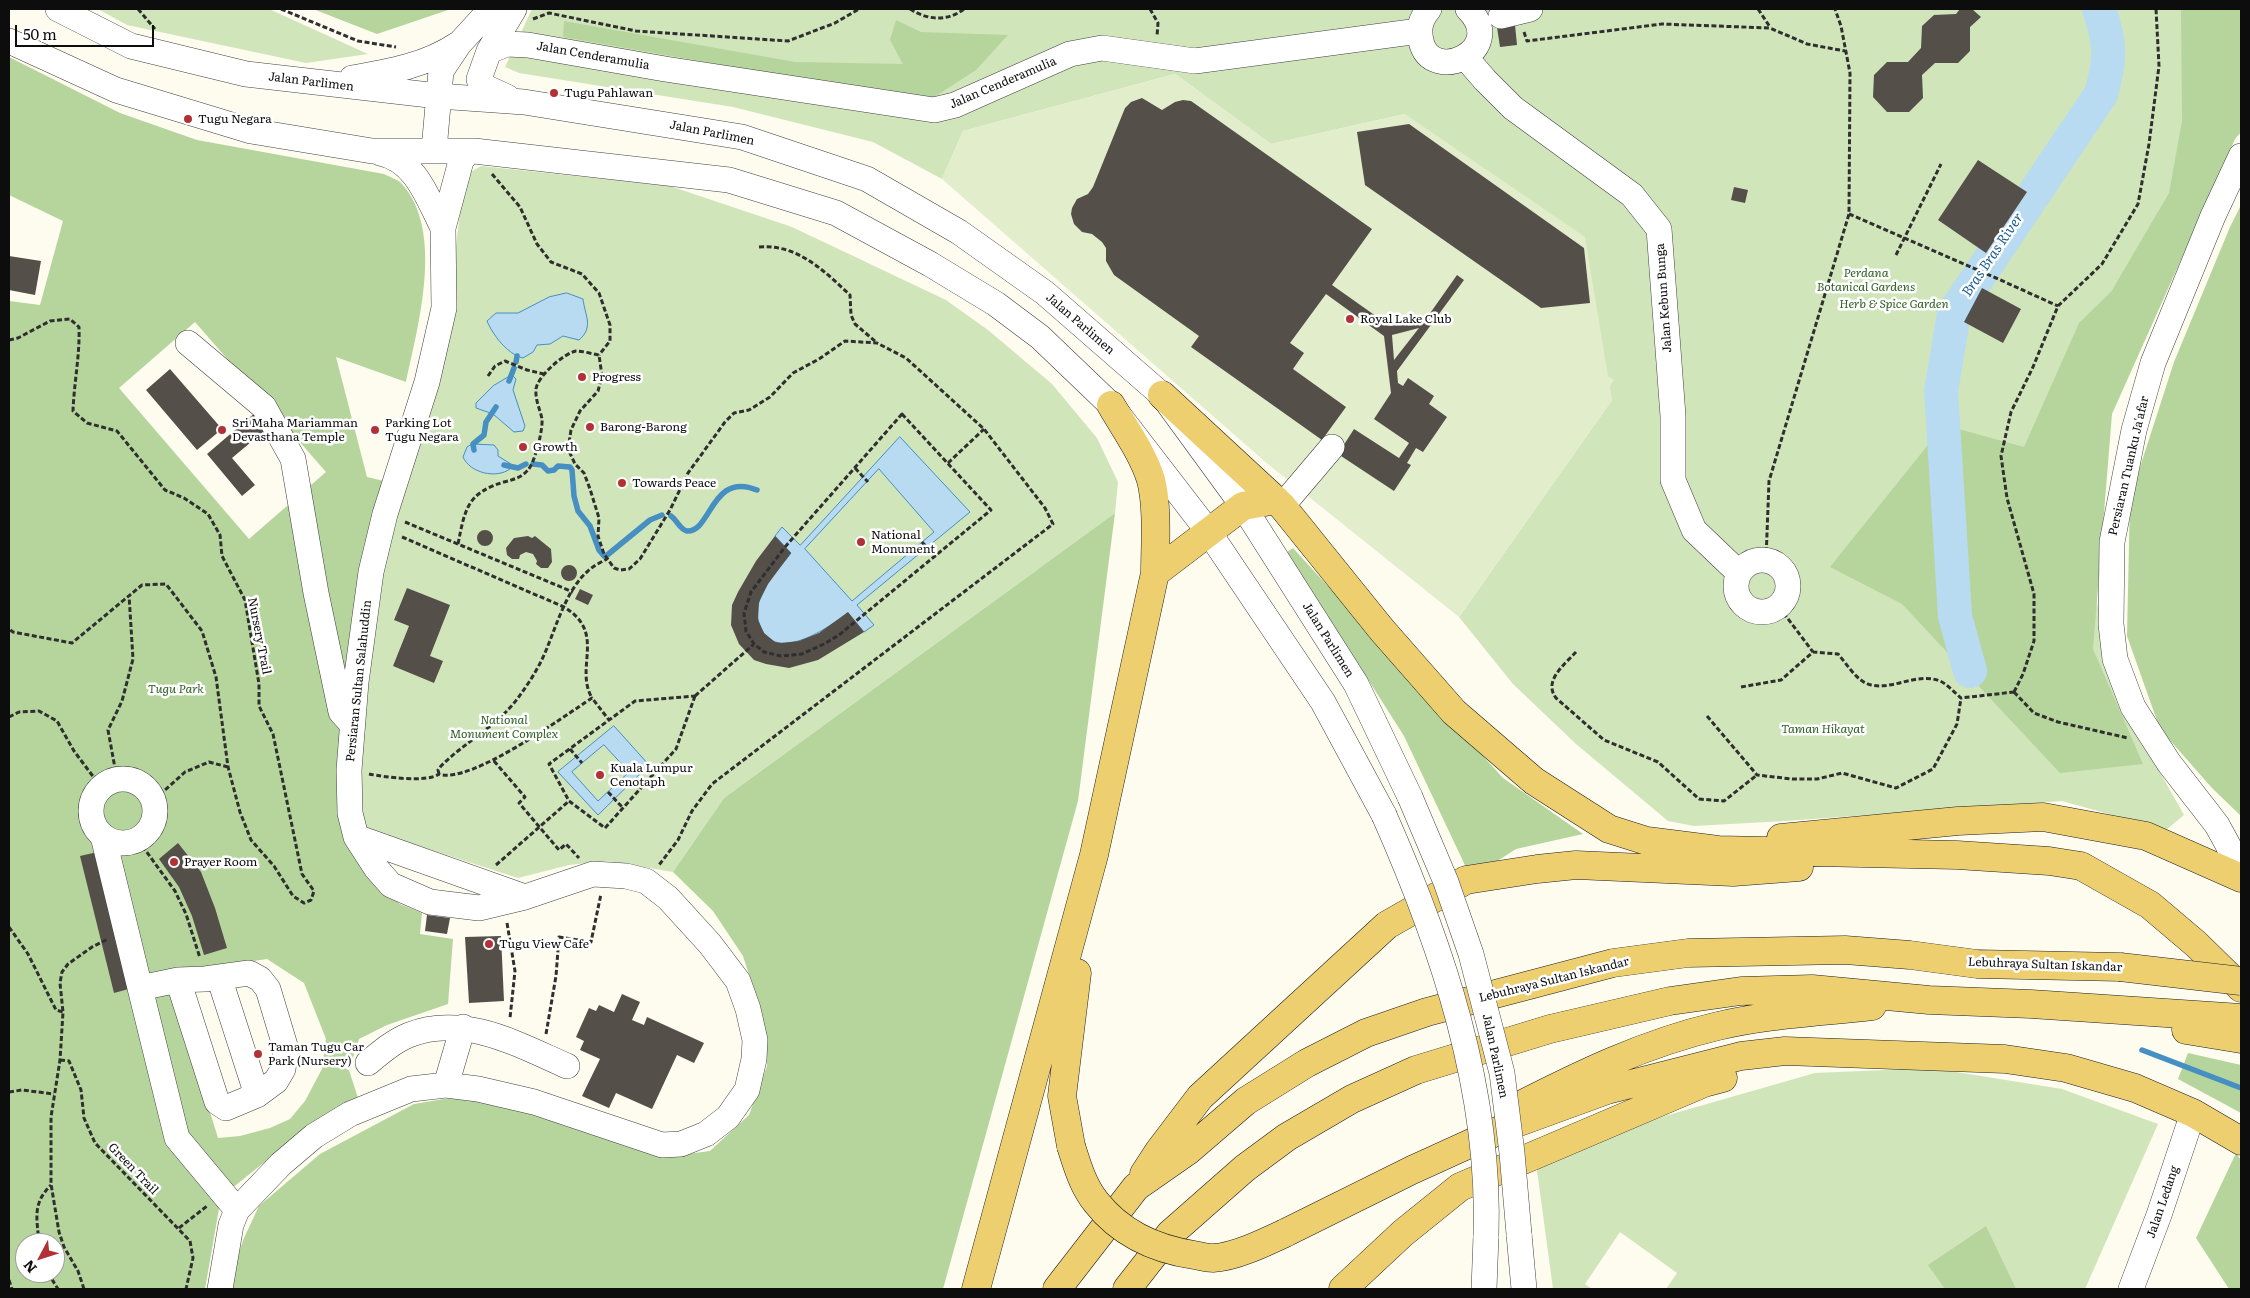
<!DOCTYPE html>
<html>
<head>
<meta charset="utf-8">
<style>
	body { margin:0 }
	#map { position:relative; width:2250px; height:1298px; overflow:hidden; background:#fefbef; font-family:Literata,serif }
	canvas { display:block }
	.frame { position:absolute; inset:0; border:10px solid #0d0d0d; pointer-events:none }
	.north { position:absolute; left:15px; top:1233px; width:50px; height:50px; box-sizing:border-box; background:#fff; border:1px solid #9e9e9e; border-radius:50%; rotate:230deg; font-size:14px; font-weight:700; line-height:20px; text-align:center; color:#0d0d0d }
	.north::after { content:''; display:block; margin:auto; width:18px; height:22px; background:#b13136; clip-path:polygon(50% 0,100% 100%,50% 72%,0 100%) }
	.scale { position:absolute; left:15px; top:25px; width:139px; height:22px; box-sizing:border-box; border:2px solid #0d0d0d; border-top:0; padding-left:6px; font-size:15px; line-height:18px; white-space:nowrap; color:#0d0d0d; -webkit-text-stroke:4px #fff; paint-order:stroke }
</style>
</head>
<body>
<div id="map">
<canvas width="2250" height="1298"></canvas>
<div class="frame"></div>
<div class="north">N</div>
<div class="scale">50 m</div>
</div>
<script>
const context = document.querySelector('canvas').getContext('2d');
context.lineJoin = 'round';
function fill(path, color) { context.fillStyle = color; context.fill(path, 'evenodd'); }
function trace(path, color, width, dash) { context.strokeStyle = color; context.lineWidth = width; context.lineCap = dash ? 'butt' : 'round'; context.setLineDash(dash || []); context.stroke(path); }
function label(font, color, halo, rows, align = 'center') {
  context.font = font + ' Literata,serif'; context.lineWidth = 5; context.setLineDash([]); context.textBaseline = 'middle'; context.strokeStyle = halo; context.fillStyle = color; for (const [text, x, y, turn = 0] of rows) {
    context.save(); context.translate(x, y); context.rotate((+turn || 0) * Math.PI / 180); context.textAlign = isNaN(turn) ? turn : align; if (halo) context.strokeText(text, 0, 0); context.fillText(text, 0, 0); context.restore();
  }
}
fill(new Path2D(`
	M98 9H269L368 54 306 63 127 25Z
	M532 9H2241L2098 430 2084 533 2113 689 2184 815 2166 830 2062 801 1785 821 1694 826 1668 821 1576 744 1513 684 1459 617 1612 400 1405 114 1271 144 1175 74 963 131 942 179 873 142 733 107 519 73 505 67Z
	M481 166 670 186 792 227 946 300 988 330 1052 384 1097 438 1118 482 1115 513 724 798 673 872 607 861 569 865 518 878 363 828 357 779 367 644 387 526 449 309 464 176Z
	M1931 1068 2062 1089 2158 1124 2085 1289H1666L1677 1273 1620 1232 1585 1284 1592 1289H1553L1536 1163 1665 1116 1815 1073Z`), '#d1e5bb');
fill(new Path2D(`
	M313 9H451L377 34Z
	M2181 9H2241V132L2235 139 2112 414 2093 649 2143 764 2060 773 1902 604 1830 567 1944 425 2024 447 2079 323 2111 292 2169 193 2182 121Z
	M896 20 921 32 1008 35 976 70 928 101 563 37 564 21 795 62 903 64 890 40Z
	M9 57 120 113 197 140 384 174C389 177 397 179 401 183 445 230 418 326 406 382L336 357 367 477 384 481 343 689 368 877 400 904 422 913 420 934 453 939 448 1004 387 1025 359 1039 349 1070 358 1098 287 1144 221 1197 205 1289H9V301L40 305 63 221 9 195ZM195 322 326 472 249 539 119 388ZM267 959 304 983 326 1039 322 1069 305 1101 290 1119 270 1128 240 1136 218 1138 167 974ZM25 1243H55V1273H25Z
	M2241 205V816L2212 788 2160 729 2127 636 2130 498 2174 362 2230 227Z
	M1115 513 1078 801 943 1289H226L244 1238 259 1206 320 1154 414 1104 468 1095 546 1116 665 1157 710 1151 749 1115 767 1066 762 1015 743 956 713 911 673 872 724 798Z
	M1293 548 1503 778 1583 834 1516 849 1471 878 1404 736 1287 552Z
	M2188 1053 2241 1065V1113L2178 1079Z
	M2236 1153 2241 1160V1289H2229L2196 1238Z
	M1986 1226 2016 1289H1945L1928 1265Z`), '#b5d59c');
fill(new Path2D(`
	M1175 74 1271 144 1405 114 1585 237 1608 376 1614 380 1610 386 1612 400 1459 617 1269 465 942 179 963 131Z`), '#e2edcc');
const water = new Path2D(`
	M567 293 583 299C585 316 594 327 579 340L563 336 550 344 537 345 533 352 523 358C507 354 493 335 487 321L496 313H518L549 297Z
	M512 375 516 379 513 390 525 426 523 431 514 432 493 414 476 408V403L493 386Z
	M900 437 970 512 857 605 874 625 864 632 848 613C829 627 777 664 761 628 757 619 756 611 759 602 764 583 780 568 791 553L775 536 782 527 800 545ZM879 469 934 532 852 601 805 549Z
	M473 444 494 445 498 450V456L511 464 510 469C496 479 470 473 463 457L467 447Z
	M614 726 649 765 598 815 558 772ZM604 745 629 772 598 801 572 772Z`);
fill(water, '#b8dbf1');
trace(water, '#458fc2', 1);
trace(new Path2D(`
	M516 362 517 356
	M509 381 514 368
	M474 450 473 444 484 435 486 422 496 407
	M533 464 542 465 548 471 554 470 558 466 570 467 572 470 574 496 578 511 590 526 599 550 604 556
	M504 465 518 468 526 464
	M671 516C677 520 680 530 687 531 711 533 711 471 757 490
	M606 556 650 520 662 515
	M2142 1050 2241 1088`), '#458fc2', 5.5);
trace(new Path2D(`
	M1970 671 1955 616 1941 391 1954 313 2101 94C2111 58 2111 44 2099 9`), '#b8dbf1', 34);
fill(new Path2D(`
	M1960 9H1972L1981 17 1970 27V51L1958 63H1935L1922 75 1923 98 1909 112H1887L1873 97 1874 75 1887 62H1908L1921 48 1922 26 1934 15 1956 14Z
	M1515 25 1517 45 1500 47 1497 27Z
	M1142 98 1162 110 1175 102 1183 100 1191 101 1372 229 1332 285 1390 326 1426 319 1457 275 1464 280 1397 371 1398 383 1403 386 1408 378 1434 396 1429 404 1447 417 1423 452 1416 448 1407 463 1411 465 1394 491 1338 454 1354 429 1399 458 1409 443 1374 419 1391 393 1384 336 1326 294 1290 343 1304 353 1293 369 1346 407 1322 440 1191 347 1199 336 1114 275 1106 261V248L1102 242 1092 234 1082 232 1074 224 1071 214 1072 208 1077 199 1088 194 1093 187 1125 108 1131 102ZM1419 328 1394 360 1392 335Z
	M1409 124 1584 248 1590 303 1541 308 1365 185 1357 132Z
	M1978 160 2027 192 1986 253 1938 220Z
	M1734 187 1748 190 1745 203 1731 200Z
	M9 256 41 261 35 295 9 290Z
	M1982 288 2021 309 2003 343 1964 322Z
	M170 369 222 429 197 450 146 390Z
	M256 412 269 427 232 458 255 485 242 496 207 454Z
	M477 538a8 8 0 1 1 16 0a8 8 0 1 1-16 0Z
	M528 536 532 538 535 536 551 549 552 562 548 568H541L536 564 537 561 533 554 526 552 520 555 519 559H512L507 555 506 548 514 538Z
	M775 536 791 553 768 584 759 602 758 620 764 633 775 642 781 643 799 641 819 633 848 612 864 632 818 660 789 668 766 664 754 660 739 644 731 625 732 605 738 592 756 561Z
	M561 573a8 8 0 1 1 16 0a8 8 0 1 1-16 0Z
	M407 588 450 605 430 656 443 661 434 683 393 666 409 626 394 620Z
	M580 589 593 595 588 605 575 599Z
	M178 843 201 872 215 908 227 948 204 955 192 916 179 887 159 859Z
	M102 851 136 987 114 993 80 856Z
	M427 915 450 918 447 934 425 931Z
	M501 936 504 1001 469 1003 465 937Z
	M622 994 640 1002 632 1020 644 1025 647 1017 704 1043 694 1063 677 1055 652 1109 616 1093 609 1108 582 1096 600 1059 580 1050 584 1041 576 1037 589 1008 596 1011 599 1005 614 1012Z`), '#554f4a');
const minor = new Path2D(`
	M58 9 131 46 246 74 438 96 524 102 742 137 867 179 959 232 1045 293 1162 395 1243 506 1356 684 1410 797
	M1429 9C1421 19 1418 27 1421 41 1431 86 1509 50 1468 9
	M1501 16 1530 9
	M9 41 116 90 251 131 372 151H474L729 180 836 213 930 264 996 304 1040 337 1111 405 1208 531 1323 702 1384 815
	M489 51 507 44 528 45 665 69 934 110 955 105 1070 54 1102 48 1195 61 1419 31
	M1466 58 1485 80 1513 108 1632 195 1659 229 1673 416V480L1694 530 1739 573
	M352 78C389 72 427 65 458 44
	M507 97 485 87 479 79 489 51 514 9
	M434 150 441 71 459 44 491 9
	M380 153C416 160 428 199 443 228
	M2241 156 2213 216 2153 363 2134 430 2112 542 2111 624 2115 659 2133 707 2169 763 2217 825 2241 869
	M188 343 264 407 293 459 316 593 341 712 351 723
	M1282 506 1332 447
	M1736 586a26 26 0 1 1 52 0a26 26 0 1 1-52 0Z
	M91 811a32 32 0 1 1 64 0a32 32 0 1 1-64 0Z
	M103 836 140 988
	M356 837 525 897
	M219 977 257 1095
	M178 980 217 1102 226 1108 257 1095 276 1081 283 1069 286 1049 268 989 260 979 249 973 205 979 178 980 140 988 177 1138 237 1210
	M368 1063C381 1052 394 1041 409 1035 463 1013 519 1045 567 1066
	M446 1085 463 1027
	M1519 1234 1524 1289
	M220 1289 231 1225 237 1210 281 1164 314 1136 350 1114 411 1089 446 1085 478 1089 534 1102 662 1145 681 1144 706 1134 728 1117 747 1090 754 1059 755 1040 748 1009 738 981 710 944 668 898 646 881 626 876 593 874 525 897 479 908 430 902 391 885 376 868 356 837 350 813 349 770 356 682 371 572 385 514 427 382 444 308 443 228 461 161 468 151
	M1484 1289 1486 1236
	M2131 1289 2159 1215 2193 1113`);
const major = new Path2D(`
	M1162 395 1282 506 1382 630 1454 712 1534 781 1609 829 1647 841 1718 850 1957 855 2049 861 2081 866 2150 905 2196 944 2241 988
	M1155 573 1243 506 1276 500
	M1781 838 1958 821 2043 817 2146 836 2241 878
	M2186 1030 2241 1039
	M1513 1109C1579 1075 1645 1043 1718 1026 1768 1014 1821 1012 1872 1006
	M1071 1146 1062 1096 1077 973
	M1144 1174 1159 1151 1200 1097 1387 925 1466 880 1537 869 1576 865 1733 872 1799 867
	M1285 1233 1412 1170 1511 1125 1607 1090 1741 1056 1785 1051 2005 1059 2066 1068 2135 1088 2193 1113 2241 1141
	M976 1289 1094 855 1155 573C1155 545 1158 508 1151 480 1143 454 1125 429 1111 405
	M1057 1289 1136 1187 1189 1150 1246 1101 1307 1063 1366 1033 1427 1012 1613 963 1688 953 1845 950 1910 955 1977 964 2120 967
	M1127 1289 1170 1234 1245 1168 1287 1137 1352 1099 1416 1070 1550 1029 1670 1001 1741 991 1812 989 1929 1000 2031 1004 2241 1018
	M1343 1289 1403 1233 1460 1187 1704 1083 1723 1078`);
trace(minor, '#404040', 26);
trace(major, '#1e1e1e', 29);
trace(new Path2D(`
	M138 9 155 29
	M281 9 358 41 396 47
	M910 9C927 20 947 22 964 9
	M1150 9 1158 23 1157 36
	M1758 9 1770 27
	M533 19 549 13 636 31 788 41 835 23 859 9
	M1524 32 1527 41 1662 24 1770 28 1807 44 1845 51
	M492 174 520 207 537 244 551 262 582 274 599 293 610 325V341L599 355
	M1849 214 1996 278 2058 306
	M759 247C798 244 824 271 850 295L851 315 855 324 876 342
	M1896 255 1941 164
	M9 340 18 338 50 321 70 319 79 327C80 355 74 383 73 411L87 423 117 431 165 490 184 498 208 514 220 535 222 556 245 600 259 684V706L273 734 302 874 314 891 311 900 304 903 293 896 274 866 251 840 240 812 228 767 216 677 202 631 166 584 142 585 72 643 13 632 9 629
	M488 376 495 366 505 361 527 370 544 374
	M902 414 991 510 839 635 824 644 802 654 781 656 764 652 754 644 746 631 744 613 751 592 785 547Z
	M948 463 984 429
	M855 468 868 482
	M405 522 573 592
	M402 537 564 607C607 633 574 667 592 698
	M922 542 935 556
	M458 544C465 509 467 493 504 482 513 480 522 477 528 470 535 462 543 430 542 419 540 409 535 400 536 389 537 377 564 353 576 351 583 351 592 354 599 355L602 376 598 391 580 411 571 430 568 449 575 464 584 473 590 489 599 518 598 536 604 554 614 568 620 570 629 569 640 559 670 510 688 473 725 422 734 413 749 410 770 397 793 373 819 359 845 341 877 343 906 358 984 429 1045 508 1053 524 712 784 692 811 678 840 659 865
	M1766 560 1769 481 1849 214 1850 73 1841 26 1835 9
	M1779 607 1813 652
	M1576 652C1564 665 1543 681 1556 698L1604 740 1658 762 1699 799 1724 801 1757 775
	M1741 687 1781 680 1813 652 1838 654C1847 664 1857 682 1871 685 1894 690 1917 672 1940 681 1947 684 1955 693 1961 698L2014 692
	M2014 692 2023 674 2034 641V594L2007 498 2001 456 2011 412 2033 367 2058 306 2102 264 2138 204 2149 144 2159 66 2156 9
	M2014 692 2034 713 2058 722 2128 738
	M695 696 676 749 605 828 569 801 549 764 635 701Z
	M695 696 754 644
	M1707 716 1757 775 1792 779H1817L1842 773 1896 788 1933 769 1957 724 1961 698
	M9 717 19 712 39 711 57 721 74 751 101 787
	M570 749 582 763
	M494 761 525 797 519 803 559 850 566 844 579 858
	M369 774C384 777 427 783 439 774 470 785 564 716 592 698L609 720
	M439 774 438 770 441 766C465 742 497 726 518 698 529 683 540 666 547 648 557 624 567 589 588 571 593 566 601 562 607 559
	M117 779 108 730 122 701 133 659 129 595
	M608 792 623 808
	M154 800 185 772 209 762 228 767
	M138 840 175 891 186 914 200 958
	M496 865 569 801
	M507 923 515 971 510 1018
	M9 927 28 954 56 1010 63 1012
	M546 1034 556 976 559 937 591 942 601 894
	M60 1060 69 1061 81 1090 84 1118 95 1143 190 1241 193 1258 186 1289
	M9 1092 22 1090 54 1094
	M179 1228 207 1206
	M39 1243C37 1218 32 1204 51 1185
	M48 1273 58 1289
	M9 1280 12 1289
	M84 1289 78 1271 64 1247 59 1232 51 1184V1117L60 1060 63 1012 60 983 62 972 68 964 92 947 108 939`), '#2f2f2f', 3, [5, 2.5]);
trace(minor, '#fff', 25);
trace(major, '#edcf70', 28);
const minorBridge = new Path2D(`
	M1410 797 1446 882 1471 954 1502 1073 1512 1153 1519 1234
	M1384 815C1442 946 1491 1090 1486 1236`);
const majorBridge = new Path2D(`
	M2120 967 2241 981
	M1071 1146C1077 1165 1083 1186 1096 1202 1121 1234 1155 1249 1194 1255 1200 1256 1207 1258 1213 1258 1235 1257 1266 1242 1285 1233`);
trace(minorBridge, '#404040', 26, []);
trace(majorBridge, '#1e1e1e', 29, []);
trace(minorBridge, '#fff', 25);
trace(majorBridge, '#edcf70', 28);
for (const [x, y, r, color] of [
	[554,93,5,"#b13136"],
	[188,119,5,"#b13136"],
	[1350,319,5,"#b13136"],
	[582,377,5,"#b13136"],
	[590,427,5,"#b13136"],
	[222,430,5,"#b13136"],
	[375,430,5,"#b13136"],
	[523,447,5,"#b13136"],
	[622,483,5,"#b13136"],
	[861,542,5,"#b13136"],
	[600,775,5,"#b13136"],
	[174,862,5,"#b13136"],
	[489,944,5,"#b13136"],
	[258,1054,5,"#b13136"]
]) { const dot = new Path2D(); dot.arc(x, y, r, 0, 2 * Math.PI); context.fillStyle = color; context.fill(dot); trace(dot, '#fff', 2); }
label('12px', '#0d0d0d', '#fff', [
	["Jalan Cenderamulia",593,56,10],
	["Jalan Parlimen",311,82,7],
	["Jalan Cenderamulia",1003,83,-23],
	["Jalan Parlimen",712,133,11],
	["Jalan Kebun Bunga",1664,298,-94],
	["Jalan Parlimen",1080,324,41],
	["Persiaran Tuanku Ja'afar",2129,466,-77],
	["Nursery Trail",259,636,79],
	["Jalan Parlimen",1328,640,58],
	["Persiaran Sultan Salahuddin",359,681,-84],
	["Lebuhraya Sultan Iskandar",2045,965,2],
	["Lebuhraya Sultan Iskandar",1554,980,-14],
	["Jalan Parlimen",1495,1056,78],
	["Green Trail",133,1169,46],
	["Jalan Ledang",2163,1202,-71]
]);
label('12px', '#0d0d0d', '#fff', [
	["Tugu Pahlawan",564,93],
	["Tugu Negara",198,119],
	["Royal Lake Club",1360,319],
	["Progress",592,377],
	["Sri Maha Mariamman",232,423],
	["Devasthana Temple",232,437],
	["Parking Lot",385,423],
	["Tugu Negara",385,437],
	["Barong-Barong",600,427],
	["Growth",533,447],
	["Towards Peace",632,483],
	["National",871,535],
	["Monument",871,549],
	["Kuala Lumpur",610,768],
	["Cenotaph",610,782],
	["Prayer Room",184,862],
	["Tugu View Cafe",499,944],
	["Taman Tugu Car",268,1047],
	["Park (Nursery)",268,1061]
], 'left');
label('italic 12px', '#2f5f23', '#fff', [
	["Perdana",1866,273],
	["Botanical Gardens",1866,287],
	["Herb & Spice Garden",1894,304],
	["Tugu Park",176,689],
	["National",504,720],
	["Monument Complex",504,734],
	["Taman Hikayat",1823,729]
]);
label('italic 14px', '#216194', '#fff', [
	["Bras Bras River",1993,255,-56]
]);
</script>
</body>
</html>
